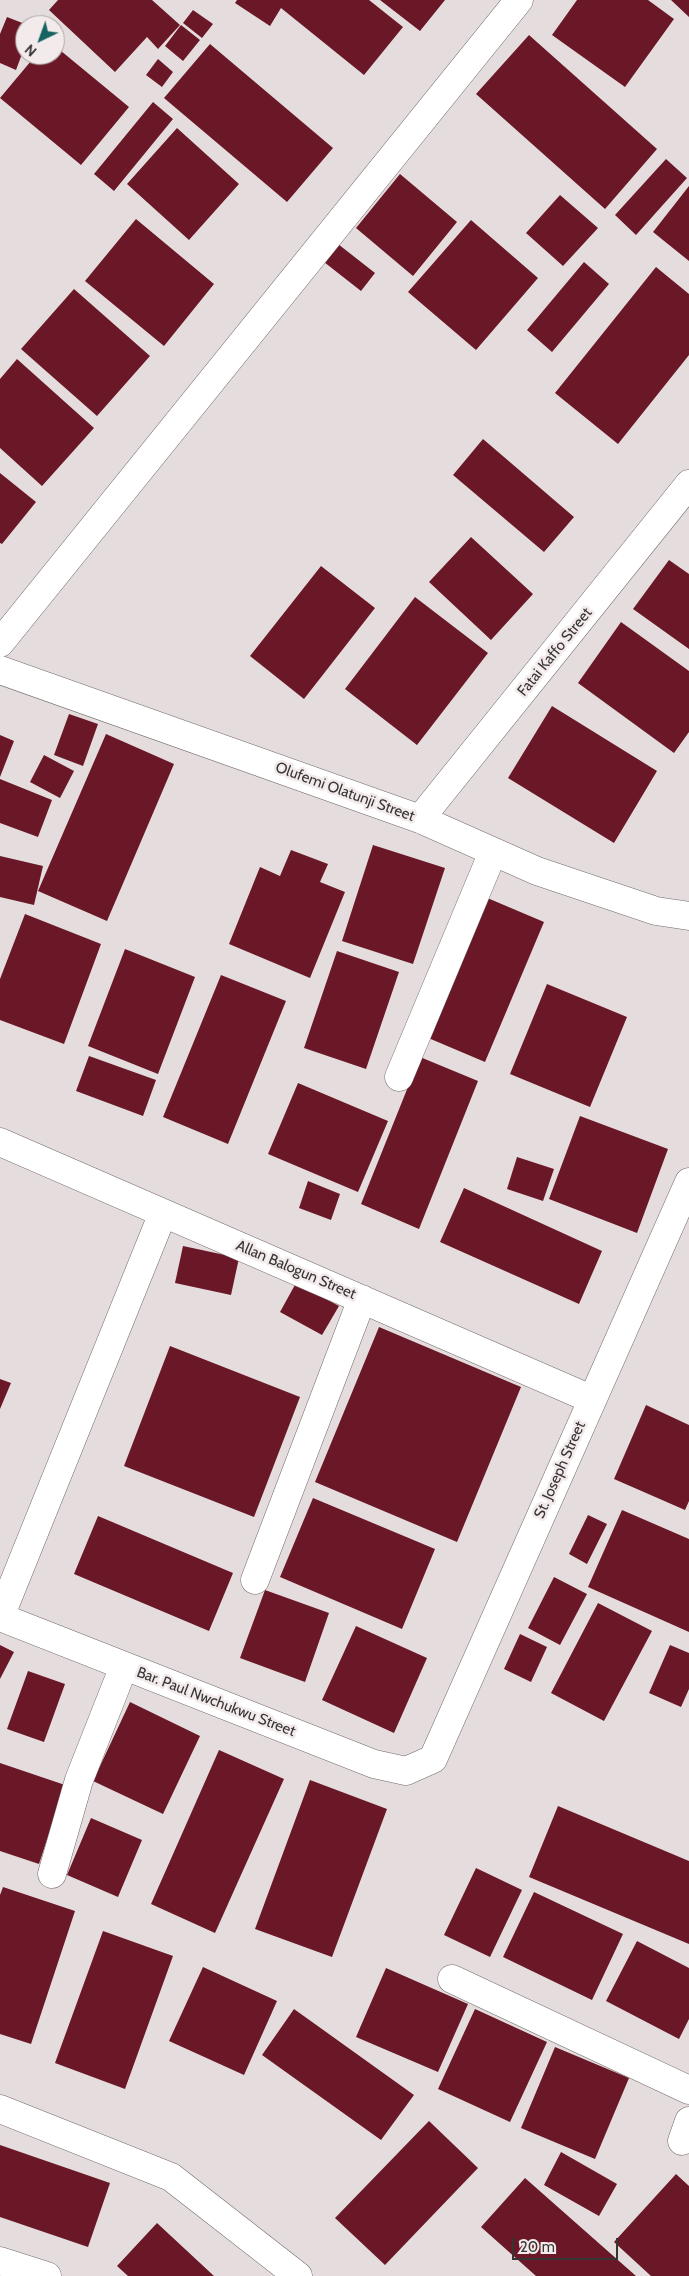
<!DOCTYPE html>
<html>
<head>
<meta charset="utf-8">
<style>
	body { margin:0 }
	#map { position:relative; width:689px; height:2276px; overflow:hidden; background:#e5dddd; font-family:Cabin,sans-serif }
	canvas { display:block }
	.north { position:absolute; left:15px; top:15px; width:50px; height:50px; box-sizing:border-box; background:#f2eaeb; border:1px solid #a7a1a2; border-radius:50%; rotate:222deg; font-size:14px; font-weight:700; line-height:20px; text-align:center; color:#373434 }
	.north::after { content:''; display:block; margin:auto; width:18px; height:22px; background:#146360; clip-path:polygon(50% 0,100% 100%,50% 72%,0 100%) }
	.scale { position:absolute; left:512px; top:2238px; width:106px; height:22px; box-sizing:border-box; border:2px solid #373434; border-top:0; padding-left:6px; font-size:15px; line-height:18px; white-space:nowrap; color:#373434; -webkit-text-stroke:4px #f2eaeb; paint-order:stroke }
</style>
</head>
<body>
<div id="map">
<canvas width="689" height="2276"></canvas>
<div class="north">N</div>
<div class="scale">20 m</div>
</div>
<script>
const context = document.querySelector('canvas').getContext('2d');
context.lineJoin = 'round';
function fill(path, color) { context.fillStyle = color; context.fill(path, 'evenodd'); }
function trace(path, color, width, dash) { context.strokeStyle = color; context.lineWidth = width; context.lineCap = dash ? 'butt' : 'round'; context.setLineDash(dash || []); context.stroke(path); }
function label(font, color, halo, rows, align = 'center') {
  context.font = font + ' Cabin,sans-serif'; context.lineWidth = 5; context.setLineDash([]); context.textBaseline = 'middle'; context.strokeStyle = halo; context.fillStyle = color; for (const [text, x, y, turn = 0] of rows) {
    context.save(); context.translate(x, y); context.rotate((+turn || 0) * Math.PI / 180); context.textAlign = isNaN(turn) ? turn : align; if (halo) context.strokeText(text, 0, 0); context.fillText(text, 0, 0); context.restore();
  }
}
fill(new Path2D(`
	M58 0H152L180 25 158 49 147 37 115 72 49 10Z
	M237 0H369L403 27 364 75 281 8 270 26 235 3Z
	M380 0H445L420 31Z
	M577 0H648L674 19 625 87 552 35Z
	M671 0H689V17Z
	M193 10 213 24 202 38 183 23Z
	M7 17 25 24V46L16 70 0 63V34Z
	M181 25 200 40 183 61 165 46Z
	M529 35 657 149 605 209 476 94Z
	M210 44 333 148 287 202 164 98Z
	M55 46 129 107 81 165 0 98 36 55H55Z
	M158 59 173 72 162 87 146 75Z
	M153 102 173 119 114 191 94 174Z
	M177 128 239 184 189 240 127 184Z
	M666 159 687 178 636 235 615 215Z
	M400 174 457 222 413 276 356 228Z
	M689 186V261L653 232Z
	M560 195 598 228 563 266 526 233Z
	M136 219 214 284 164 346 85 281Z
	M471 220 538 278 476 350 408 292Z
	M338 244 375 273 361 291 324 262Z
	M584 262 609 284 552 352 527 330Z
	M656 267 689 294V355L618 444 555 393Z
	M74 289 150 356 97 416 21 349Z
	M17 359 94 428 42 486 0 448V379Z
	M483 439 574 517 544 552 453 475Z
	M0 473 36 502 2 544 0 543Z
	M471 537 533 594 491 640 429 582Z
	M669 560 689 574V649L633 609Z
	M321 566 375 608 304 699 250 656Z
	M415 597 488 653 417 745 345 689Z
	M621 622 689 671V732L674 753 578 683Z
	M552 706 657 771 614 843 508 778Z
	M69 714 98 724 83 766 54 755Z
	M106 734 174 764 107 921 38 891Z
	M0 735 14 741 0 777Z
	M44 755 74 771 60 798 30 782Z
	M0 779 52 800 38 837 0 823Z
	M373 845 445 868 413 964 342 941Z
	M291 850 328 864 320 882 345 892 310 978 229 944 260 867 280 876Z
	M0 856 43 866 34 905 0 897Z
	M485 897 544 922 485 1062 426 1037Z
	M25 914 101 944 64 1044 0 1020V979Z
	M125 949 195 977 158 1074 88 1046Z
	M337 951 399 972 366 1069 304 1048Z
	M221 975 286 1001 228 1144 163 1117Z
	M547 984 627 1017 590 1107 510 1074Z
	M89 1056 156 1080 143 1116 76 1091Z
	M420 1057 478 1081 419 1229 361 1204Z
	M298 1083 388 1121 358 1192 268 1154Z
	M580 1116 668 1149 637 1233 549 1199Z
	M517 1157 554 1169 543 1201 507 1189Z
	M308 1181 340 1194 331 1220 299 1208Z
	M464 1188 602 1251 579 1304 440 1242Z
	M183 1246 239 1258 231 1295 175 1283Z
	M296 1283 339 1306 322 1335 280 1312Z
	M379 1327 521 1387 457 1542 315 1482Z
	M170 1346 300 1397 254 1517 124 1466Z
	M0 1379 11 1383 0 1409Z
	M646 1405 689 1425V1501L685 1510 614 1479Z
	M313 1498 435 1549 402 1629 280 1577Z
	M622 1510 689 1539V1632L588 1587Z
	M588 1515 607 1524 587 1564 569 1554Z
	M98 1516 233 1573 209 1631 74 1574Z
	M554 1577 587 1594 560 1645 528 1628Z
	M265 1590 329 1613 305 1682 240 1658Z
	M598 1603 652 1631 604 1721 551 1693Z
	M356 1626 427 1658 394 1733 322 1700Z
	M520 1634 547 1647 531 1682 504 1669Z
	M0 1645 14 1652 0 1679Z
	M670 1645 689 1653V1689L681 1707 649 1693Z
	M28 1671 65 1684 44 1742 7 1729Z
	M130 1702 200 1736 163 1814 93 1781Z
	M219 1750 284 1779 215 1933 151 1904Z
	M0 1763 65 1785 39 1864 0 1851Z
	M310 1780 387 1809 332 1957 255 1929Z
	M558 1806 689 1861V1944L529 1877Z
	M91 1818 142 1840 118 1897 67 1875Z
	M476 1868 522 1890 490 1957 444 1935Z
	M3 1887 75 1911 31 2044 0 2034V1895Z
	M534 1892 623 1934 592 2000 503 1957Z
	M103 1931 173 1956 125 2089 55 2063Z
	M637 1941 689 1968V2019L679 2039 606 2001Z
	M203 1967 277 2001 244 2075 169 2041Z
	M386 1968 468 2004 438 2072 356 2037Z
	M294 2009 414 2095 381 2140 262 2055Z
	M475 2009 547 2042 510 2122 438 2089Z
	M555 2047 629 2078 595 2159 521 2128Z
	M429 2121 478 2168 385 2265 335 2218Z
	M0 2145 110 2183 88 2247 0 2217Z
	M561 2152 617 2184 599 2216 544 2185Z
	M676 2174 689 2186V2276H651L614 2242Z
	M525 2178 636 2276H536L481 2227Z
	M157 2223 214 2276H128L117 2266Z`), '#6a1727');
const minor = new Path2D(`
	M0 643 519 0
	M0 670 420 819 537 871 656 911 689 916
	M420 819 689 484
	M399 1077 493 852
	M0 1142 591 1399
	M255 1580 362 1299
	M0 1617 374 1764 406 1771 433 1759 689 1182
	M0 1617 163 1213
	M52 1874 79 1780 124 1666
	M452 1979 689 2090
	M0 2109 171 2177 298 2276
	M682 2141 689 2121
	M0 2261 47 2276`);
trace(minor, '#726b6c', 29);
trace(minor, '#fff', 28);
label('15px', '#373434', '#f2eaeb', [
	["Fatai Kaffo Street",555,652,-51],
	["Olufemi Olatunji Street",345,792,20],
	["Allan Balogun Street",296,1270,23],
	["St. Joseph Street",560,1470,-66],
	["Bar. Paul Nwchukwu Street",216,1702,21]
]);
</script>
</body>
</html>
